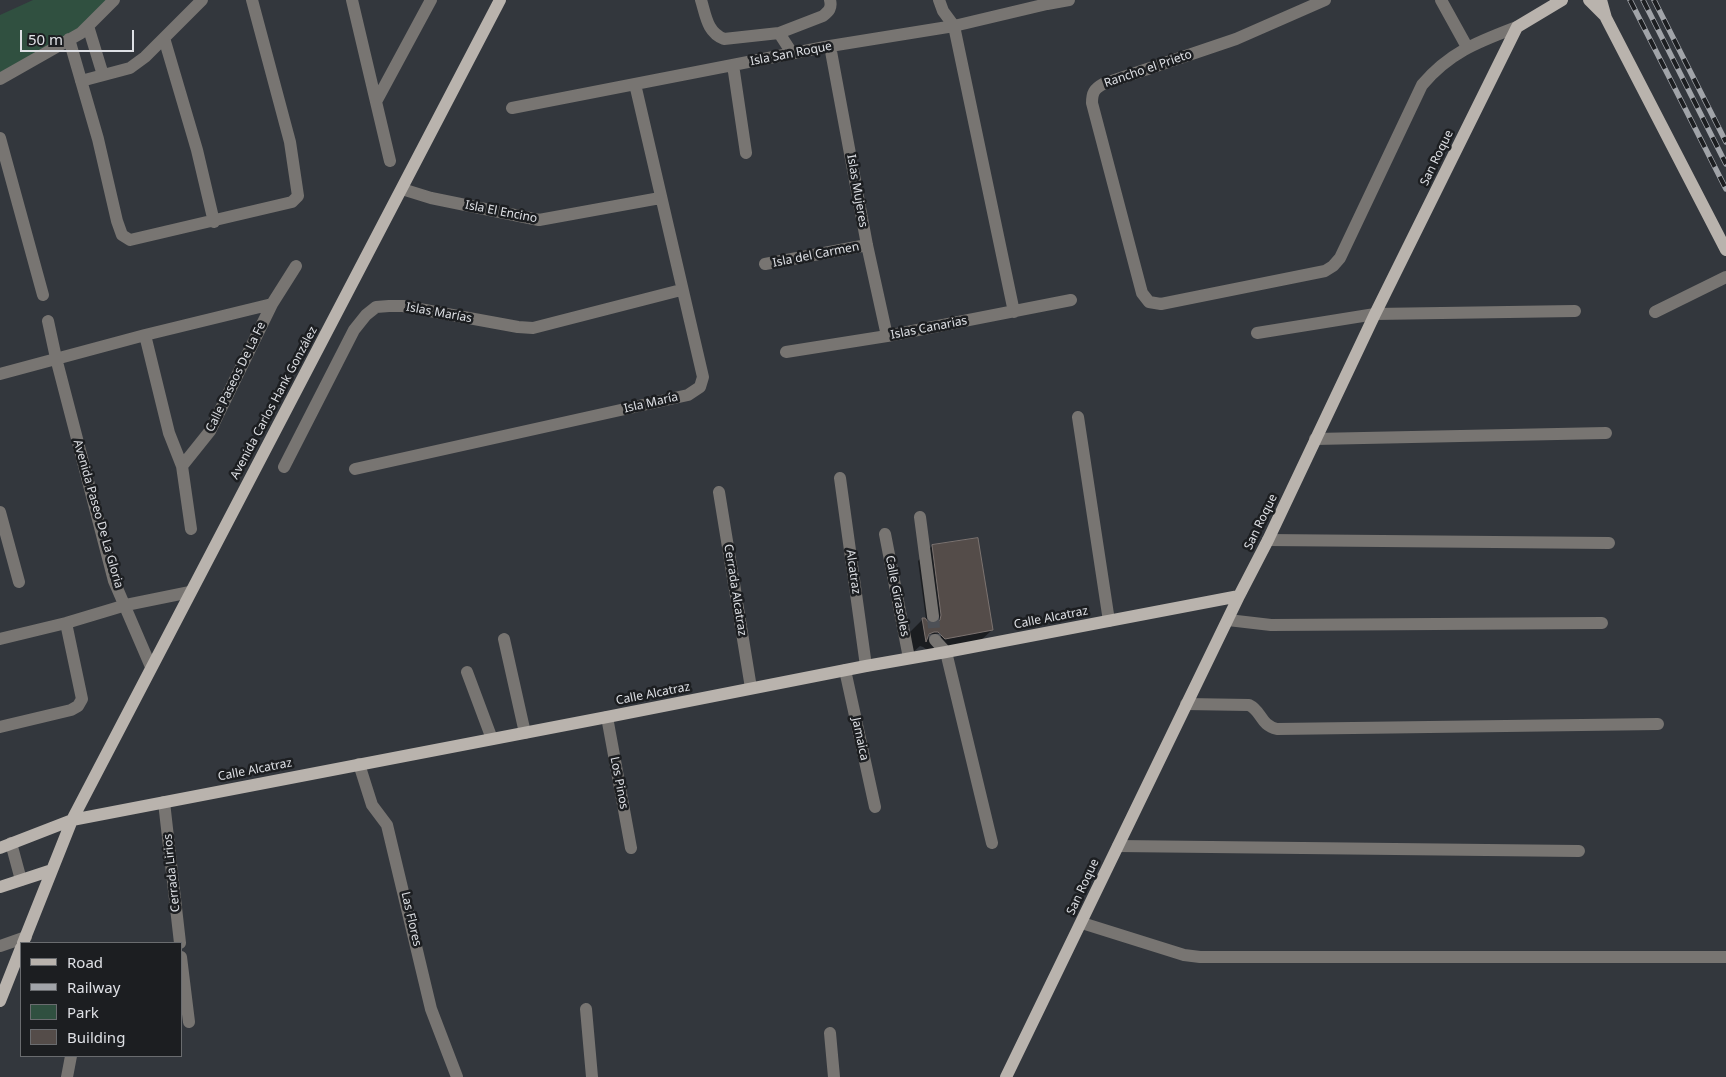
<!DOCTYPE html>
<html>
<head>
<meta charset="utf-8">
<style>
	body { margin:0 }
	#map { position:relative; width:1726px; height:1077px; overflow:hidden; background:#33373d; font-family:"Noto Sans",sans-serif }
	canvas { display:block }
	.legend { position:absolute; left:20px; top:942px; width:162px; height:115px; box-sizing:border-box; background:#1c1e21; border:1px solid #6a6c6f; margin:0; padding:6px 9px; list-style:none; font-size:15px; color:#dee0e5 }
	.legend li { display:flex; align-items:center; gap:10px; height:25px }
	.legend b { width:25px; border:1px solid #6a6c6f }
	.scale { position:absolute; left:20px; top:30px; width:114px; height:22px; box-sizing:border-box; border:2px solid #dee0e5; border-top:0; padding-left:6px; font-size:15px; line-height:18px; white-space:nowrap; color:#dee0e5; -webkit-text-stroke:4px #1c1e21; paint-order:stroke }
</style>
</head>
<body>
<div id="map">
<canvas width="1726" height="1077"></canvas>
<ul class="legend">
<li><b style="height:6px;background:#b9b3ad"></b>Road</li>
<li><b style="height:6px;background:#a1a4a9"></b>Railway</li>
<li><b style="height:14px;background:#305040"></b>Park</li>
<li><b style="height:14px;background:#544c49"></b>Building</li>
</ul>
<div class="scale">50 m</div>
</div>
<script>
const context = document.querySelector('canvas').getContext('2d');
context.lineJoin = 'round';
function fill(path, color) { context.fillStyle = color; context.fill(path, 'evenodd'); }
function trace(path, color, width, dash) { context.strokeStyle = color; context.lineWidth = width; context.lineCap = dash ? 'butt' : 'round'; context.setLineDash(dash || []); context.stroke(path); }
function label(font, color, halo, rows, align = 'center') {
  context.font = font + ' "Noto Sans",sans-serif'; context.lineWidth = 5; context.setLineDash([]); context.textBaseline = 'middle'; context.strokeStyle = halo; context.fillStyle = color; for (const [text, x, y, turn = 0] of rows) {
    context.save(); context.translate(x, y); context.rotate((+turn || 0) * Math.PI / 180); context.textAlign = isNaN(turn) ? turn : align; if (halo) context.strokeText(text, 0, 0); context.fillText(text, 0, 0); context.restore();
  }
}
fill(new Path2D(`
	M33 0H111L69 39 0 79V15Z`), '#305040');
fill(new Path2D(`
	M932 546 992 630 977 644 930 652 923 647 920 646 911 654 908 634 923 619H926L918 561Z`), '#0007');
const building = new Path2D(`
	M978 538 993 630 945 639 938 632H934L929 634 926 642 922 618H925L929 623 935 624 940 620 941 615 932 545Z`);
fill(building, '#544c49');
trace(building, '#7c7370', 1);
trace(new Path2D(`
	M933 616 935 640`), '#4d5056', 12, [12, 6]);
trace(new Path2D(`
	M352 0 390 161
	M701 0C706 16 707 32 724 39L779 33 792 53
	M939 0 943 11 954 26 1014 312
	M1325 0 1236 39 1103 84C1094 89 1092 93 1092 103L1142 293 1149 302 1161 304 1325 271 1333 266 1340 258 1422 85C1450 52 1478 42 1517 27
	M1441 0 1467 47
	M88 26 103 75
	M779 33 823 16C829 11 832 8 830 0
	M164 38 197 150 214 222
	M69 39 98 139 117 221 122 235 130 240 292 202 298 196 290 142 252 0
	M830 46 867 245 887 336
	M733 65 746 153
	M0 79 81 33 114 0
	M81 81 130 68 145 57 202 0
	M377 100 431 0
	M512 108 830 46 954 26 1047 4 1069 0
	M0 138 43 295
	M402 189 431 198 539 220 660 198
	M765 264 867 245
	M1655 312 1726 277
	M48 321 56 358 114 581 151 667
	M1257 333 1375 314 1575 311
	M145 335 169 433 182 466 191 529
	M786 352 887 336 1071 300
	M0 374 145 335 272 304
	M1078 417 1109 621
	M1315 439 1606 433
	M182 466 210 431 272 304 296 266
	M284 467 354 330 366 315 376 307 389 306H403L518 327 533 328 681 290
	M355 469 688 395 700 387 703 377 635 84
	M840 478 866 666
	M719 492 751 688
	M0 512 19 582
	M920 517 933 616
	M885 534 909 658
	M1268 540 1609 543
	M1228 620 1271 625 1602 623
	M0 639 66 623 126 605 190 592
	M504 639 525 733
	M935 640 946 652 992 843
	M845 670 875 807
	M467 672 492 739
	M1186 704 1249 705C1262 711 1260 725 1277 729L1658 724
	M607 717 631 848
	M0 727 71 710 78 706 82 699 66 623
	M359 764 372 805 387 825 431 1009 457 1077
	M164 802 180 943
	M11 843 21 880
	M1118 846 1579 851
	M1082 923 1184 955 1200 957H1726
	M0 946 26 937
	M181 957 189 1022
	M586 1009 592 1077
	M830 1033 834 1077
	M67 1077 71 1056`), '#787572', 12);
trace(new Path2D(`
	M1589 0 1605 16
	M1601 0 1606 18 1726 250
	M0 848 72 820 607 717 866 666 946 652 1239 596
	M0 887 52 870
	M23 943 72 820 500 0
	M0 1001 21 948
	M1006 1077 1239 596 1268 540 1375 314 1517 27 1562 0`), '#b9b3ad', 12);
const rail = new Path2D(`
	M1630 0 1726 189
	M1643 0 1726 164
	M1654 0 1726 142`);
trace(rail, '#a1a4a9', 5.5);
trace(rail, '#1c1e21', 4, [11]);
label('12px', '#dee0e5', '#1c1e21', [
	["Isla San Roque",791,54,-11],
	["Rancho el Prieto",1148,69,-19],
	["San Roque",1437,158,-64],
	["Islas Mujeres",857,191,80],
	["Isla El Encino",501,212,11],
	["Isla del Carmen",816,255,-11],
	["Islas Marías",439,313,10],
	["Islas Canarias",929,328,-11],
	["Calle Paseos De La Fe",236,377,-64],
	["Avenida Carlos Hank González",274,403,-62],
	["Isla María",651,403,-13],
	["Avenida Paseo De La Gloria",98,514,74],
	["San Roque",1261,522,-64],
	["Alcatraz",853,572,82],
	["Cerrada Alcatraz",735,590,81],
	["Calle Girasoles",897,596,79],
	["Calle Alcatraz",1051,618,-11],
	["Calle Alcatraz",653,694,-11],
	["Jamaica",860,739,78],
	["Calle Alcatraz",255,770,-11],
	["Los Pinos",619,783,79],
	["Cerrada Lirios",172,873,-96],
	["San Roque",1083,887,-65],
	["Las Flores",411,919,77]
]);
</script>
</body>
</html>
